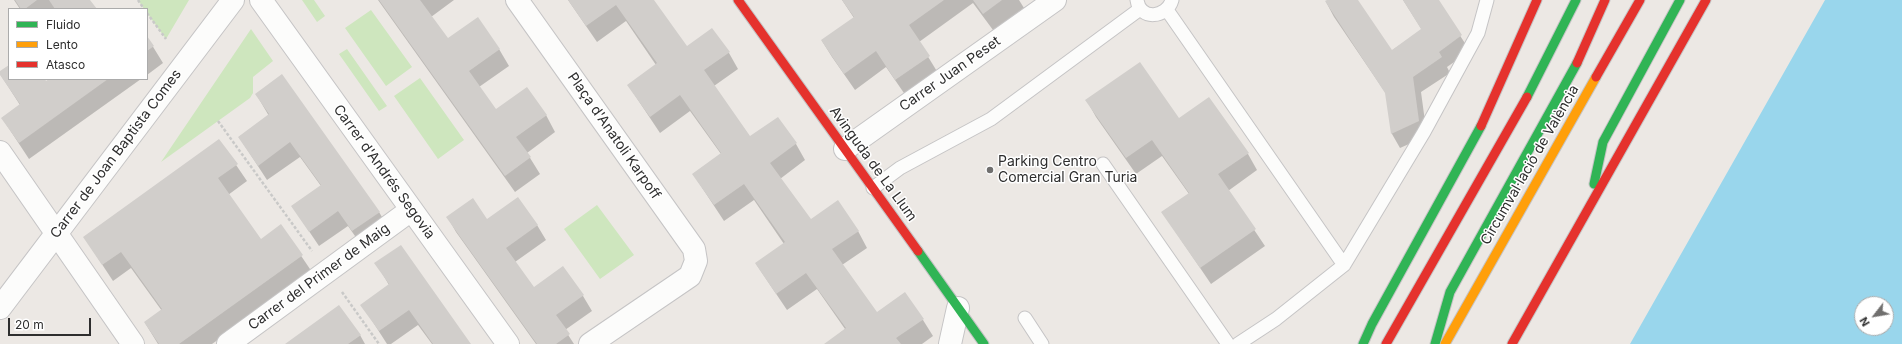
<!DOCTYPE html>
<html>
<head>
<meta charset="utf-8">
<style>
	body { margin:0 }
	#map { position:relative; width:1902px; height:344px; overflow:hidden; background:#ece8e4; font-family:Inter,sans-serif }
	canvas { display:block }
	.legend { position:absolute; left:8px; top:8px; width:140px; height:72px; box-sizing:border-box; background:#fff; border:1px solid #ababab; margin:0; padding:5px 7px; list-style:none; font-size:12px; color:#2e2e2e }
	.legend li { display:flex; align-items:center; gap:8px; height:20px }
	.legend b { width:20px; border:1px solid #ababab }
	.north { position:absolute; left:1854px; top:296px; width:40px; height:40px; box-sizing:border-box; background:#fff; border:1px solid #ababab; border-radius:50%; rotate:239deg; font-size:11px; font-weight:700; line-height:16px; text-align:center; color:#2e2e2e }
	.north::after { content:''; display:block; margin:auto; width:14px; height:18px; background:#706f6e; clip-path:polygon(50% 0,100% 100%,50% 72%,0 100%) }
	.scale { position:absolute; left:8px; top:318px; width:83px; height:18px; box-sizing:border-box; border:2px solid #2e2e2e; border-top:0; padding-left:5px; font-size:12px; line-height:14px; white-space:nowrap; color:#2e2e2e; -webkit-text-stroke:3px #fff; paint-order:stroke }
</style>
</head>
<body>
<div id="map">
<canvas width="1902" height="344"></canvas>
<ul class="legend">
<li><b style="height:5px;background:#30b455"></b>Fluido</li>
<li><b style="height:5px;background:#ff9f0a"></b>Lento</li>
<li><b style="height:5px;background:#e5322d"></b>Atasco</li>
</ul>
<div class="north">N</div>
<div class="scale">20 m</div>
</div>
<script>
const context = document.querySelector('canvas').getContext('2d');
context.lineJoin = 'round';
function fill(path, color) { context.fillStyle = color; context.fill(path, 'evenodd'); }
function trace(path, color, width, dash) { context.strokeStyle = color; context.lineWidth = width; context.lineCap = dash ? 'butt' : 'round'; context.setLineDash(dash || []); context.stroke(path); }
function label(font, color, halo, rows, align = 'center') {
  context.font = font + ' Inter,sans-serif'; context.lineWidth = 3; context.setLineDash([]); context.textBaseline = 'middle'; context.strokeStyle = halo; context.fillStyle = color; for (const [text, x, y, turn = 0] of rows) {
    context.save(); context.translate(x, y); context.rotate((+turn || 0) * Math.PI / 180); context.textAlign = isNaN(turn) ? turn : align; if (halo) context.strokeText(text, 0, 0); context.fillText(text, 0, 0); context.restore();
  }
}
fill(new Path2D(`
	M138 0H189L166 39 147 13V9H144Z
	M302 0H314L325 16 317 22Z
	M371 10 412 67 386 86 345 28Z
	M251 29 273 61 253 77V93L250 98 161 162Z
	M347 49 387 106 379 111 339 54Z
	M420 78 464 140 438 159 394 96Z
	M597 205 634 255 600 279 564 229Z`), '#cee6be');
fill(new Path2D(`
	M1825 0H1902V344H1630ZM1862 304H1886V328H1862Z`), '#99d6ec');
fill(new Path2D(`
	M14 0H89L96 9H20Z
	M378 0H454L431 17 448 40 499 49 509 66 479 87 496 111 546 115 555 132 527 153 540 174 515 192Z
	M568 0H653L686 48 729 53 738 69 714 86 750 137 796 144 805 160 780 179 811 221 858 231 867 248 842 265 876 313 923 320 933 336 922 344H826L845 329 817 289 787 310 756 264 784 244 754 200 724 221 693 174 721 154 690 111 660 133 628 85 656 65 626 21 597 42Z
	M842 0H1019L1024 8 993 30 973 3 919 42 938 73 906 96 886 67 855 90 832 57 822 41 854 18Z
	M1328 0H1357L1391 51 1422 30 1403 0H1437L1470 51 1447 67 1450 73 1421 92 1427 136 1400 148 1392 134 1387 95 1334 17 1326 2Z
	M147 37 163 63 147 75Z
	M9 66V79H44L46 82 51 79H141L29 159 2 118 20 105 0 74Z
	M256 94 379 212 388 227 362 246 348 226 319 246 292 206 321 186 300 157 267 180 239 137 269 116Z
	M1087 101 1179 119 1248 154 1257 170 1228 191 1265 246 1211 284 1162 212 1189 194 1162 156 1136 174 1096 117Z
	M219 140 247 181 228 195 261 240 281 226 312 272 212 344H158L145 323 162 311 131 268 113 281 84 237Z
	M448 218 537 225 546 240 515 262 534 288 562 268 583 296 592 311 565 330 574 344H536L456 232Z
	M376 263 469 344H432L418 325 391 344H387L362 305 389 285Z
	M360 335 365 344H286Z`), '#0003');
fill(new Path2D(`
	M15 0H37L25 9H21Z
	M49 0H90L97 9H55Z
	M379 0H420L448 38 478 17 500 49 469 71 496 109 527 87 547 115 516 137 531 157 505 176Z
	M568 0H654L687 46 712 28 730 52 704 70 750 136 778 117 797 143 770 163 811 219 838 200 859 231 832 249 877 312 905 292 924 319 896 338 901 344H824L846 328 806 273 776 294 755 263 785 242 744 184 714 205 692 174 721 153 680 95 650 117 627 85 657 63 616 5 586 26Z
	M842 0H944L909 25 930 56 895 80 876 51 844 74 821 40 854 17Z
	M973 0H1002L983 14Z
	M1327 0H1358L1392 50 1421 29 1403 0H1439L1462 35 1439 52 1442 57 1413 77 1419 121 1391 134 1385 93 1325 1Z
	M147 36 154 46 147 51Z
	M1140 62 1179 118 1209 97 1249 153 1218 174 1256 229 1200 268 1161 212 1189 193 1152 140 1126 158 1085 100Z
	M9 65V79H45L46 81 49 79H108L19 143 1 118 20 104 0 75V71Z
	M282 74 380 212 352 231 338 211 309 232 291 206 321 185 290 142 258 166 238 137 269 114 255 94Z
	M219 139 238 164 218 178 261 239 281 224 303 255 179 344H159L144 322 162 309 121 252 102 265 83 237Z
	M518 197 538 225 506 248 534 287 563 266 584 295 556 315 570 334 556 344H537L446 217 473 198 487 219Z
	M401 245 471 344H433L409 310 379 331 360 305 389 284 374 263Z
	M339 305 361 335 348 344H285Z`), '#d1cecb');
const lane = new Path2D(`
	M1137 0C1140 21 1167 18 1172 0
	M1167 10 1344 265
	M1103 164 1228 344
	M873 188 900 168 991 119 1140 9
	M1025 318 1042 344
	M1238 344 1276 319 1344 265 1424 132 1478 33 1487 0`);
const street = new Path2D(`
	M261 0 508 344
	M517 0 694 249 696 261 690 276 590 344
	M845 149 1055 0
	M0 152 133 344
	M0 308 233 0
	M228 344 411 210
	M950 344 958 308`);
const fast = new Path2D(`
	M1527 97 1576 0
	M1594 184 1603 142 1680 0
	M918 251 984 344
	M1363 344 1372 324 1481 126
	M1435 344 1450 292 1577 63`);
const slow = new Path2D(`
	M1445 344 1596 77`);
const jam = new Path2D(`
	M738 0 918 251
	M1577 63 1605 0
	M1596 77 1640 0
	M1481 126 1537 0
	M1386 344 1527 97
	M1512 344 1706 0`);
trace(lane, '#c5c4c5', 15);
trace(street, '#c5c4c5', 24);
trace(fast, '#c5c4c5', 11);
trace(slow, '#c5c4c5', 11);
trace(jam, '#c5c4c5', 11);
trace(new Path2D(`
	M138 0 144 9
	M147 13 166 39
	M218 121 312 251
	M342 292 379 344`), '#c9c9c8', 2.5, [3, 2]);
trace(lane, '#fcfcfb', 13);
trace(street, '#fcfcfb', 22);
trace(fast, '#30b455', 9);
trace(slow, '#ff9f0a', 9);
trace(jam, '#e5322d', 9);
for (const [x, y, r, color] of [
	[990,170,4,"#706f6e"]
]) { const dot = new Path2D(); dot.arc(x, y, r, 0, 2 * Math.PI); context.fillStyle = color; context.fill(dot); trace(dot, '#fff', 1.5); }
label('14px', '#2e2e2e', '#fff', [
	["Carrer Juan Peset",950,74,-35],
	["Plaça d'Anatoli Karpoff",614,136,55],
	["Carrer de Joan Baptista Comes",116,154,-53],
	["Avinguda de La Llum",873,164,54],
	["Circumval·lació de València",1530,165,-60],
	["Carrer d'Andrés Segovia",384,172,54],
	["Carrer del Primer de Maig",319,277,-36]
]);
label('14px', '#2e2e2e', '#fff', [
	["Parking Centro",998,162],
	["Comercial Gran Turia",998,178]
], 'left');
</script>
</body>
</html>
